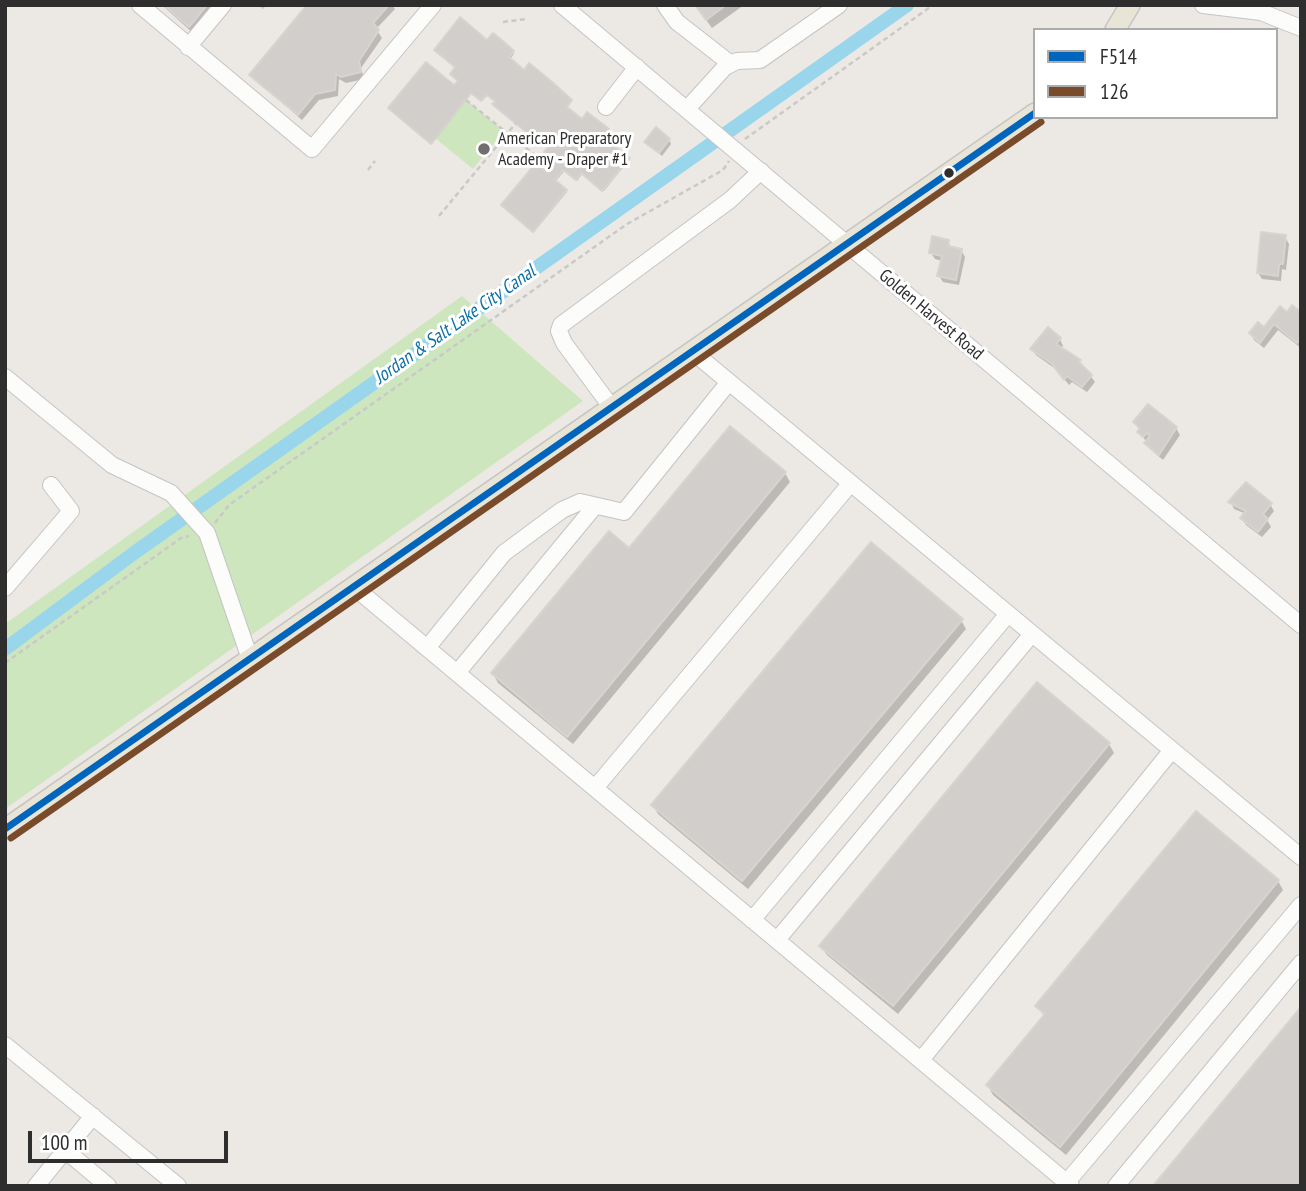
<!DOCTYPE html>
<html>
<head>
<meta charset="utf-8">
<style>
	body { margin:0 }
	#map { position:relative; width:1306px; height:1191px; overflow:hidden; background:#ece8e4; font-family:"PT Sans Narrow",sans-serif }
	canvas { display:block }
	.frame { position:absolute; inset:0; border:7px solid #2e2e2e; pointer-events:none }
	.legend { position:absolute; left:1033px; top:28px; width:245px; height:91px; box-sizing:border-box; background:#fff; border:2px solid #ababab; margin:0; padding:9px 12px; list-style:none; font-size:21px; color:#2e2e2e }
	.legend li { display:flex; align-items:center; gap:14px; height:35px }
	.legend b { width:35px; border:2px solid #ababab }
	.scale { position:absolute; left:28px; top:1131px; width:200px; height:32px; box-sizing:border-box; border:4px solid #2e2e2e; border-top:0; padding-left:9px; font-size:21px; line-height:24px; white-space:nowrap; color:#2e2e2e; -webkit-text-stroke:5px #fff; paint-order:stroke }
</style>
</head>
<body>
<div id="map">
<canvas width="1306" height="1191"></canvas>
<div class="frame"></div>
<ul class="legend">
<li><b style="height:9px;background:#0065bd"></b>F514</li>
<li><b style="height:9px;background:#7a4b2a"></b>126</li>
</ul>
<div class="scale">100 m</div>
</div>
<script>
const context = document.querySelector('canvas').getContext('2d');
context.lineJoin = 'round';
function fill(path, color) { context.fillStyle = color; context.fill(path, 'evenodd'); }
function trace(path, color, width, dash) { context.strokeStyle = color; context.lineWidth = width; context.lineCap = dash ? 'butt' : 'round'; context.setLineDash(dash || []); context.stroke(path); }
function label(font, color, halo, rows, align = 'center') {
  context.font = font + ' "PT Sans Narrow",sans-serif'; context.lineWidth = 6; context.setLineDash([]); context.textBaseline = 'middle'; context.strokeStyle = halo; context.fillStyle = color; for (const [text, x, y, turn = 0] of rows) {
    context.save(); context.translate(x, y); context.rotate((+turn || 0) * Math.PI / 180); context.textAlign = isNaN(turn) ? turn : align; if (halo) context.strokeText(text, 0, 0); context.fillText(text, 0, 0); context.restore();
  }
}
fill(new Path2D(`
	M466 100 504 131 473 169 435 138Z
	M462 296 583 401 5 809V624Z`), '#cee6be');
fill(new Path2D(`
	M162 5H220L195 35Z
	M309 5H392L395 9 376 29 382 38 361 68 364 79 346 83 339 79 338 96 319 100 302 120 251 75Z
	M695 5H744L712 28Z
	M488 43H503L514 54 509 60 570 101 567 109 582 121 607 131 602 139 629 160 604 191 582 174 577 181 565 170 555 182 567 192 534 232 504 206 548 175 557 164 551 146 542 139 539 141 495 106 498 103 488 95 482 101 472 93 432 144 391 109 455 88Z
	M669 140 671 144 662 156 647 142Z
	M1285 237 1289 244 1286 270 1282 269 1281 281 1262 279 1258 273Z
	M948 241 951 248 961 250 965 257 959 285 943 282 939 276 942 261 935 259 931 253Z
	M1287 314 1301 315V348L1278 330 1264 348 1254 340 1251 333 1264 330Z
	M1060 339 1063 346 1061 349 1079 361 1095 382 1087 392 1072 382 1069 385 1057 370 1036 355 1032 349Z
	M1135 422 1176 428 1180 435 1163 460 1150 449Z
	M785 473 790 482 573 744 498 683 493 674 630 550Z
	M1231 502 1270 504 1274 511 1267 520 1271 527 1262 537 1246 525 1242 518 1246 514 1234 509Z
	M961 620 966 629 748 889 658 814 653 805Z
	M1037 685 1109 744 1114 753 898 1014 827 955 821 946Z
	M1196 813 1278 881 1283 890 1066 1155 993 1095 988 1086 1045 1017 1037 1006Z`), '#0003');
trace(new Path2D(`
	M5 649 134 553 907 5`), '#99d6ec', 14);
const building = new Path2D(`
	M164 5H207L189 27Z
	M307 5H389L373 23 379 30 359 61 361 72 341 77 336 74 335 90 315 94 298 115 249 75Z
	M695 5H726L706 20Z
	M460 17 487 40 493 33 504 42 514 51 509 57 524 70 529 63 551 81 572 100 567 107 582 119 587 112 609 129 603 137 630 158 602 191 581 173 576 180 563 170 555 180 567 190 533 232 501 205 536 163 548 173 555 163 544 152 549 146 540 139 537 141 492 104 496 102 487 95 481 101 471 93 431 144 388 108 426 62 454 85 458 81 450 74 455 67 434 50Z
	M656 127 670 139 659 153 644 142Z
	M1261 232 1286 235 1283 264H1279L1278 276 1257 273Z
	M932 236 949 240 948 246 962 249 956 280 937 276 942 256 929 253Z
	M1292 305 1301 312V338L1297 343 1274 324 1260 343 1249 333 1258 322 1264 327 1280 306 1287 312Z
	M1048 327 1061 338 1056 344 1081 360 1079 362 1092 375 1082 387 1067 376 1064 380 1051 363 1030 349Z
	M1148 404 1177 427 1159 455 1144 443 1150 436 1147 433 1143 437 1137 432 1140 428 1133 422Z
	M730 426 786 472 567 737 491 673 609 531 629 548Z
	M1246 482 1272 503 1263 514 1268 519 1258 532 1240 518 1246 511 1228 502Z
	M871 542 963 619 742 881 651 805Z
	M1037 682 1110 743 893 1006 819 946Z
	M1196 811 1279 880 1060 1147 986 1085 1045 1014 1035 1006Z
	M1301 1007V1186H1153Z`);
fill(building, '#d1cecb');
trace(building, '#d7d4d0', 2);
const minor = new Path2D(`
	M140 5 312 149 433 5
	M562 5 1301 625
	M665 5 677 22 731 64
	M1203 5 1261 12 1301 28
	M188 47 223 5
	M606 107 637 67
	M687 109 725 67 737 61 760 60 839 5
	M693 352 1301 857
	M5 377 112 465 171 493 207 533 250 659
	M612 408 564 343 559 331 561 325 730 200 761 171
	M354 587 1071 1186
	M5 588 71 511 51 485
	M427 648 504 553 562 510 580 502 624 512 729 382
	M457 673 595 506
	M595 788 851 483
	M752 920 1008 614
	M777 940 1032 634
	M5 1045 178 1186
	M921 1060 1172 750
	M65 1150 108 1186
	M1067 1182 1301 905
	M36 1186 93 1116
	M1116 1186 1301 963`);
const major = new Path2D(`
	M1115 30 1130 5
	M5 829 1035 113`);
trace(minor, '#c5c4c5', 18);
trace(major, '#c6c5c4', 22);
trace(new Path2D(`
	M260 5 266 10
	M503 22 526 19
	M466 100 551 168
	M745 139 933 5
	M519 162 535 154
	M368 170 375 161
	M439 216 516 123
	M215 523 229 505 627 224 723 170 729 161
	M5 663 181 538 189 536`), '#c9c9c8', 2.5, [5, 3.5]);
trace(minor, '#fcfcfb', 16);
trace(major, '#e8e4d6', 19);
trace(new Path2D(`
	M5 829 1035 113`), '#0065bd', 7);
trace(new Path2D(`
	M11 838 1041 122`), '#7a4b2a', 7);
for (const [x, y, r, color] of [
	[484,149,7,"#706f6e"],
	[949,173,6,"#2e2e2e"]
]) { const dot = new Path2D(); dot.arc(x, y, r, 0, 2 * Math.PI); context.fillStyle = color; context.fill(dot); trace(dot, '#fff', 2.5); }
label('18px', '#2e2e2e', '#fff', [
	["American Preparatory",498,139],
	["Academy - Draper #1",498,160]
], 'left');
label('18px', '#2e2e2e', '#fff', [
	["Golden Harvest Road",931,315,40]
]);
label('italic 19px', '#0d6fa3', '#fff', [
	["Jordan & Salt Lake City Canal",455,325,-35]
]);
</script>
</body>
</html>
